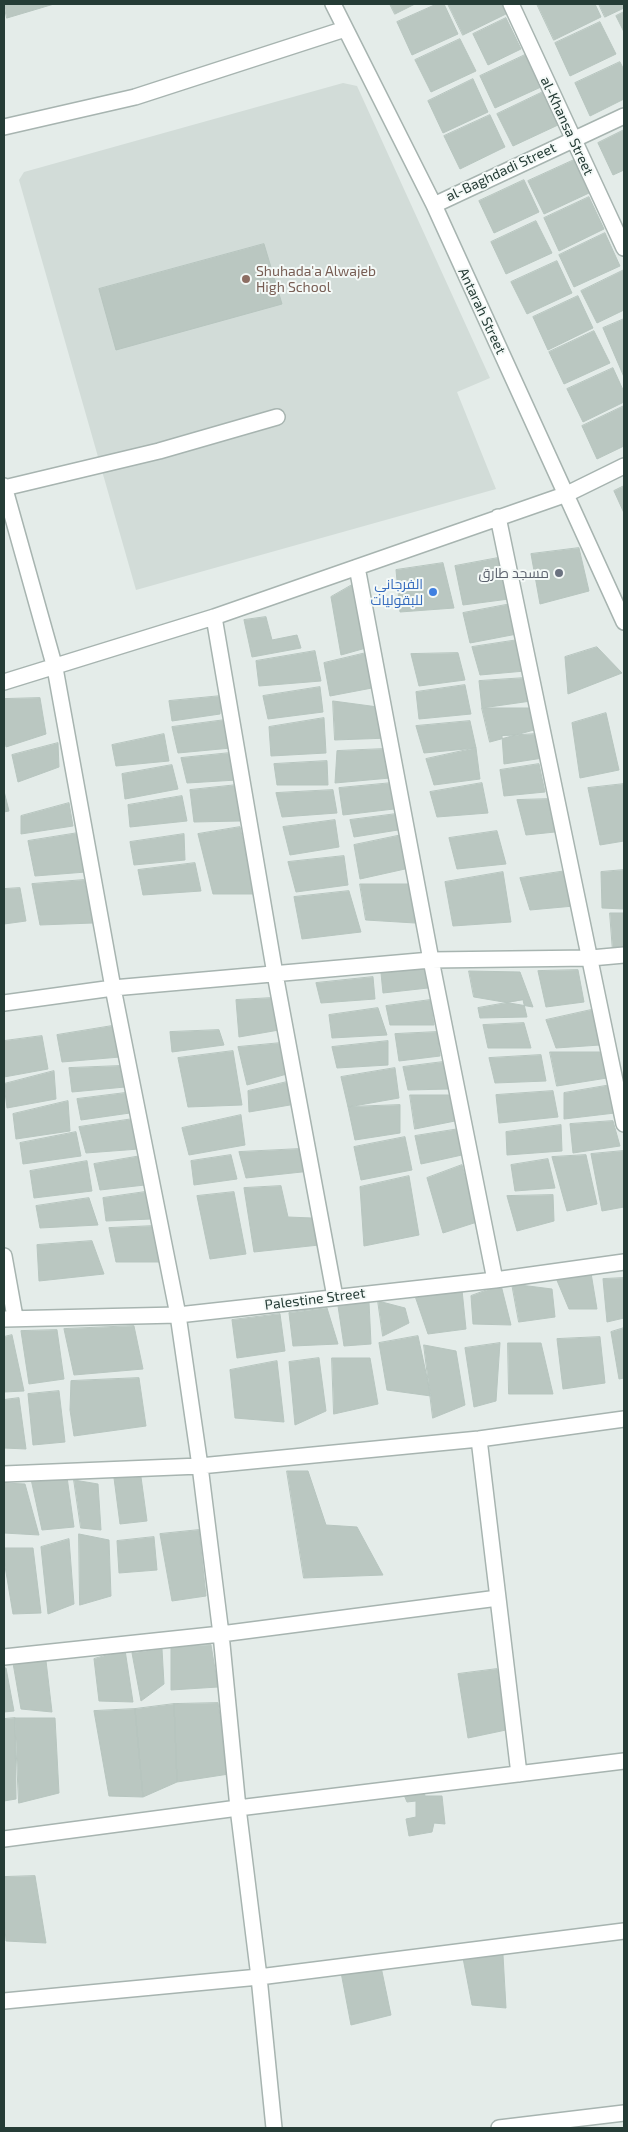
<!DOCTYPE html>
<html>
<head>
<meta charset="utf-8">
<style>
	body { margin:0 }
	#map { position:relative; width:628px; height:2132px; overflow:hidden; background:#e4ece9; font-family:"Exo 2",sans-serif }
	canvas { display:block }
	.frame { position:absolute; inset:0; border:5px solid #253c36; pointer-events:none }
</style>
</head>
<body>
<div id="map">
<canvas width="628" height="2132"></canvas>
<div class="frame"></div>
</div>
<script>
const context = document.querySelector('canvas').getContext('2d');
context.lineJoin = 'round';
function fill(path, color) { context.fillStyle = color; context.fill(path, 'evenodd'); }
function trace(path, color, width, dash) { context.strokeStyle = color; context.lineWidth = width; context.lineCap = dash ? 'butt' : 'round'; context.setLineDash(dash || []); context.stroke(path); }
function label(font, color, halo, rows, align = 'center') {
  context.font = font + ' "Exo 2",Cairo,sans-serif'; context.lineWidth = 4; context.setLineDash([]); context.textBaseline = 'middle'; context.strokeStyle = halo; context.fillStyle = color; for (const [text, x, y, turn = 0] of rows) {
    context.save(); context.translate(x, y); context.rotate((+turn || 0) * Math.PI / 180); context.textAlign = isNaN(turn) ? turn : align; if (halo) context.strokeText(text, 0, 0); context.fillText(text, 0, 0); context.restore();
  }
}
fill(new Path2D(`
	M343 83 357 86 490 378 457 392 496 489 136 590 19 180 24 172Z`), '#d2dcd8');
const building = new Path2D(`
	M4 4H54L7 18Z
	M390 4H415L395 14Z
	M437 4H444L458 34 412 55 397 22Z
	M448 4H504L508 13 463 35Z
	M537 4H595L601 17 554 40Z
	M599 4H624V8L605 17Z
	M624 12V32L616 16Z
	M506 18 521 49 488 65 473 34Z
	M600 22 616 54 570 76 555 43Z
	M460 39 476 71 431 92 415 60Z
	M525 55 541 87 495 108 480 76Z
	M620 62 624 70V99L590 116 575 83Z
	M473 79 488 112 443 133 428 101Z
	M543 92 558 125 513 146 497 114Z
	M490 115 505 147 460 169 444 136Z
	M624 130V170L613 175 598 143Z
	M574 160 589 193 544 214 528 181Z
	M524 180 539 212 494 233 479 201Z
	M589 197 604 229 559 251 544 218Z
	M536 221 552 253 506 274 491 242Z
	M605 233 620 266 574 287 559 255Z
	M264 244 282 304 116 350 99 289Z
	M557 261 572 293 527 314 511 282Z
	M624 270V310L597 323 581 291Z
	M578 296 593 328 548 350 533 317Z
	M624 319V377L603 328Z
	M594 331 610 363 564 384 549 352Z
	M613 368 624 392V402L583 422 567 389Z
	M624 406V446L597 459 582 426Z
	M624 486V513L614 491Z
	M579 548 589 591 540 604 531 554Z
	M498 558 509 599 463 605 455 566Z
	M443 563 454 608 400 612 396 570Z
	M352 585 366 648 341 655 331 597Z
	M511 604 517 634 470 643 463 613Z
	M266 617 272 640 297 635 301 648 252 657 244 620Z
	M518 640 525 671 480 675 472 647Z
	M597 647 622 673 568 694 565 657Z
	M315 651 321 681 259 686 256 661Z
	M366 653 372 688 330 696 324 663Z
	M458 653 465 680 419 686 411 654Z
	M525 678 531 701 482 708 479 681Z
	M465 685 471 714 419 719 416 692Z
	M320 687 323 712 268 719 263 696Z
	M221 696 220 714 172 721 169 701Z
	M40 698 46 734 6 747 4 735V699Z
	M333 701 378 707 389 738 335 740Z
	M482 708H531L534 730 490 742Z
	M606 713 619 770 580 778 572 723Z
	M324 718 326 753 271 756 269 727Z
	M225 720 231 748 178 753 172 727Z
	M470 721 476 748 424 753 416 726Z
	M164 734 169 761 116 766 112 745Z
	M537 734 543 758 504 764 502 736Z
	M58 743 59 767 18 782 12 755Z
	M476 748 480 779 434 785 426 759Z
	M384 749 390 778 335 783 337 751Z
	M230 753 237 780 187 783 181 758Z
	M327 761 328 785H277L274 764Z
	M539 764 545 792 504 796 500 770Z
	M172 765 178 789 125 799 122 774Z
	M392 783 394 809 343 815 339 788Z
	M482 783 488 813 437 817 430 792Z
	M624 784V841L600 845 588 788Z
	M237 785 240 821 194 822 190 790Z
	M333 790 337 813 282 817 276 793Z
	M4 791 9 811 4 812Z
	M182 796 187 821 130 827 128 805Z
	M551 799 555 832 526 835 517 800Z
	M69 803 73 826 21 834V816Z
	M396 814 398 830 354 837 350 820Z
	M335 820 339 847 290 855 283 827Z
	M240 827 255 894H213L198 834Z
	M497 831 506 864 457 869 449 838Z
	M78 833 86 872 35 876 28 841Z
	M184 834 185 860 134 865 130 842Z
	M402 835 405 869 360 879 354 845Z
	M344 856 348 885 296 892 288 862Z
	M195 863 201 891 143 895 138 870Z
	M624 870V909L602 908 601 872Z
	M566 871 574 906 530 910 520 878Z
	M503 872 511 922 453 926 445 882Z
	M84 880 93 923 40 925 32 884Z
	M360 884H409L415 923 366 920Z
	M20 888 26 921 4 924V889Z
	M349 891 361 932 302 939 294 897Z
	M610 913H624V951L613 952Z
	M426 967 428 988 383 993 381 973Z
	M578 970 584 1002 546 1007 538 971Z
	M469 971 520 972 533 1007 474 997Z
	M373 977 375 999 321 1003 316 983Z
	M272 998 279 1030 239 1037 236 1000Z
	M430 1000 434 1025H390L386 1006Z
	M523 1000 527 1017 480 1018 478 1008Z
	M378 1008 387 1035 332 1038 329 1015Z
	M591 1010 600 1045 556 1048 546 1020Z
	M524 1023 531 1048H488L483 1025Z
	M112 1026 120 1057 62 1062 57 1035Z
	M219 1030 224 1045 172 1052 170 1032Z
	M437 1032 440 1056 399 1061 395 1034Z
	M42 1036 48 1069 4 1077V1041Z
	M388 1041V1065L337 1068 332 1047Z
	M281 1043 287 1074 247 1085 238 1047Z
	M233 1051 242 1105 188 1107 178 1058Z
	M550 1052H603L607 1078 557 1086Z
	M541 1055 546 1081 495 1083 489 1058Z
	M443 1062 449 1089 408 1090 403 1067Z
	M120 1066 125 1087 72 1092 69 1068Z
	M395 1068 399 1098 348 1107 341 1077Z
	M54 1071 56 1099 7 1108 4 1084Z
	M287 1082 290 1105 249 1112 248 1091Z
	M611 1085 615 1113 564 1119V1093Z
	M553 1091 558 1117 499 1123 496 1095Z
	M125 1093 130 1113 81 1120 77 1099Z
	M410 1095H452L455 1121 415 1129Z
	M68 1101 70 1131 16 1139 13 1114Z
	M400 1105V1133L355 1140 348 1107Z
	M241 1115 245 1145 189 1155 182 1128Z
	M133 1119 139 1149 86 1153 79 1127Z
	M613 1121 620 1146 573 1153 570 1124Z
	M561 1125 562 1151 507 1155 506 1132Z
	M459 1129 462 1155 421 1164 415 1136Z
	M76 1132 81 1156 23 1164 20 1143Z
	M405 1137 412 1170 361 1180 354 1147Z
	M299 1149 311 1171 246 1178 239 1152Z
	M623 1151 624 1207 602 1211 591 1154Z
	M231 1155 237 1179 194 1185 191 1161Z
	M586 1155 597 1204 567 1211 552 1157Z
	M141 1156 145 1185 100 1190 94 1164Z
	M548 1159 555 1188 515 1191 511 1165Z
	M87 1161 92 1191 34 1198 30 1171Z
	M462 1165 477 1222 443 1233 427 1178Z
	M409 1176 419 1235 364 1246 360 1187Z
	M281 1186 288 1217 312 1218 319 1245 254 1252 244 1188Z
	M145 1192 151 1219 106 1221 103 1198Z
	M234 1192 246 1254 210 1259 197 1196Z
	M553 1195 554 1221 517 1231 507 1196Z
	M89 1198 98 1225 40 1228 36 1206Z
	M154 1226 162 1262H116L109 1228Z
	M92 1241 104 1274 39 1281 37 1245Z
	M591 1273 597 1309H569L556 1278Z
	M624 1278V1318L607 1322 603 1279Z
	M512 1284 552 1289 555 1317 519 1322Z
	M501 1285 511 1325 473 1324 471 1296Z
	M462 1290 466 1329 428 1334 415 1296Z
	M378 1301 405 1308 409 1323 383 1336Z
	M369 1302 371 1344 344 1346 338 1306Z
	M327 1308 338 1344 293 1346 289 1313Z
	M280 1314 285 1351 237 1358 232 1320Z
	M134 1326 143 1369 74 1375 64 1329Z
	M624 1328V1378L619 1379 611 1332Z
	M57 1330 64 1379 29 1384 21 1331Z
	M12 1335 24 1391 4 1392V1337Z
	M418 1336 431 1396 387 1390 379 1343Z
	M600 1337 605 1383 563 1389 557 1339Z
	M500 1343 496 1401 474 1407 465 1348Z
	M508 1343H541L553 1394H509Z
	M424 1345 456 1351 465 1405 433 1418Z
	M319 1358 326 1411 295 1425 289 1362Z
	M332 1358H370L378 1404 334 1414Z
	M277 1361 284 1422 235 1418 230 1370Z
	M139 1378 146 1426 74 1436 70 1410 71 1381Z
	M59 1391 65 1442 33 1445 28 1394Z
	M19 1398 26 1449 4 1448V1400Z
	M287 1471H308L326 1525 357 1527 383 1575 304 1578Z
	M67 1477 74 1527 42 1530 31 1479Z
	M141 1477 147 1521 120 1524 114 1478Z
	M74 1480 98 1484 101 1530 81 1528Z
	M4 1483 25 1484 39 1535 4 1533Z
	M199 1530 206 1596 172 1601 160 1534Z
	M79 1534 109 1540 111 1596 80 1605Z
	M154 1537 157 1570 119 1573 117 1541Z
	M69 1539 74 1604 48 1614 41 1547Z
	M4 1548H33L41 1613 13 1614 4 1560Z
	M211 1645 218 1687 171 1690V1647Z
	M162 1649 164 1684 141 1701 132 1653Z
	M125 1650 133 1702 99 1701 94 1659Z
	M46 1661 52 1712 21 1709 13 1663Z
	M4 1668H6L14 1711 4 1712Z
	M497 1669 506 1730 468 1738 458 1674Z
	M218 1703 229 1774 177 1782 174 1704Z
	M174 1704 177 1782 143 1797 135 1709Z
	M135 1709 143 1797 109 1796 94 1711Z
	M15 1718 16 1799 4 1801V1719Z
	M15 1718H55L59 1793 19 1803Z
	M423 1786 425 1796H442L445 1824 434 1823 432 1832 409 1836 406 1819 416 1817V1801L407 1802 404 1795Z
	M35 1876 46 1943 6 1941 4 1915V1877Z
	M503 1955 506 2008 472 2005 463 1958Z
	M380 1962 391 2015 351 2025 340 1967Z`);
fill(building, '#bac7c1');
trace(building, '#b7c5bf', 1);
const minor = new Path2D(`
	M333 4 434 205 624 622
	M511 4 624 248
	M4 127 135 97 345 29
	M434 205 624 116
	M4 486 55 668 113 988 178 1315 200 1466 221 1634 238 1808 259 1977 274 2128
	M4 488 159 451 277 417
	M498 517 624 1124
	M357 567 431 960 495 1280
	M214 617 275 974 335 1297
	M4 682 214 617 567 494 624 466
	M4 1003 113 988 431 960 591 958 624 955
	M4 1256 15 1317
	M4 1319 178 1315 495 1280 624 1262
	M479 1439 519 1774
	M4 1474 200 1466 479 1439 624 1419
	M4 1657 221 1634 498 1598
	M4 1839 238 1808 624 1761
	M4 2001 259 1977 624 1931
	M499 2128 624 2113`);
trace(minor, '#a7b4b0', 18);
trace(minor, '#fff', 15);
for (const [x, y, r, color] of [
	[246,279,5,"#8d6e63"],
	[559,573,5,"#6b7280"],
	[433,592,5,"#3f7fe0"]
]) { const dot = new Path2D(); dot.arc(x, y, r, 0, 2 * Math.PI); context.fillStyle = color; context.fill(dot); trace(dot, '#f4f9f7', 2); }
label('14px', '#253c36', '#f4f9f7', [
	["al-Khansa Street",567,126,65],
	["al-Baghdadi Street",501,172,-25],
	["Antarah Street",482,311,65],
	["Palestine Street",315,1299,-7]
]);
label('14px', '#785e54', '#f4f9f7', [
	["Shuhada'a Alwajeb",256,271],
	["High School",256,287]
], 'left');
label('14px', '#5b616d', '#f4f9f7', [
	["مسجد طارق",549,573]
], 'right');
label('14px', '#366cbe', '#f4f9f7', [
	["الفرجاني",423,584],
	["للبقوليات",423,600]
], 'right');
</script>
</body>
</html>
